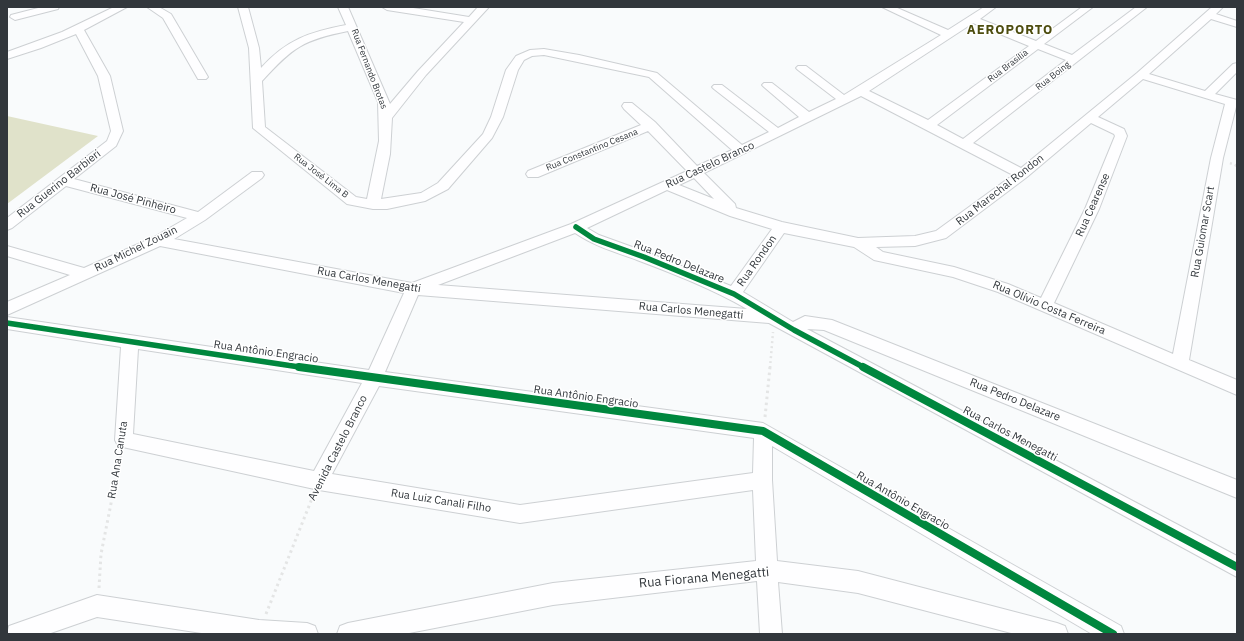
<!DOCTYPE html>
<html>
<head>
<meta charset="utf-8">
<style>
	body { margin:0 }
	#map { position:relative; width:1244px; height:641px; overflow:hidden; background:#f9fbfc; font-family:"IBM Plex Sans",sans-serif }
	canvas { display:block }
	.frame { position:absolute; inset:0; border:8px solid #32373c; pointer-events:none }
</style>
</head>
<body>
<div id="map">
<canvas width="1244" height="641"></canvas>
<div class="frame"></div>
</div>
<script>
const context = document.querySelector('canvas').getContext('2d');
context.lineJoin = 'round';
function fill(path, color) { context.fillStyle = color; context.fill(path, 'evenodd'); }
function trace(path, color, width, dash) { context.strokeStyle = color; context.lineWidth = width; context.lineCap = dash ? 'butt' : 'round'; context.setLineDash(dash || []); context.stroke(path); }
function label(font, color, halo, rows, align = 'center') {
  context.font = font + ' "IBM Plex Sans",sans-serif'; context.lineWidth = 3; context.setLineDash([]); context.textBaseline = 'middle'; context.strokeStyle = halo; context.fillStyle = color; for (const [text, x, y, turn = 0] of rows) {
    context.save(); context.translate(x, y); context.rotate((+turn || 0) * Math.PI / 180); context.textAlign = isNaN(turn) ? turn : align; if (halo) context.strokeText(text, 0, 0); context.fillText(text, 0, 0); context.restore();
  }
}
fill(new Path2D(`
	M7 116 98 136 7 204Z`), '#e0e2ca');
const minor = new Path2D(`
	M42 7H59L58 9 15 20 10 17 11 15Z
	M114 7H127L84 30 110 76 123 131 116 146 74 179 198 212 252 172H262L264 175 262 178 205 220 174 239 412 283 571 224 687 171 648 131 538 177H528L526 174 528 171 641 125 624 109 622 106 624 103H632L655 122 697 166 732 150 649 77 544 55 532 56 524 60 518 70 503 117 492 138 448 189 425 201 387 209H373L347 204 253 128 249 48 238 7H248L259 48 261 68C286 40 309 32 346 25L338 7H348L390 104 418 71 464 22 387 10 382 7H407L469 17 478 7H489L426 75 392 118 390 154 381 199 421 193 438 183 483 134 491 117 506 70 516 56 530 50 544 49 579 55 657 73 742 145 769 132 714 89 712 87 714 85H722L778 128 799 117 764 87 762 85 764 83H772L809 112 836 99 798 70 796 68 798 66H806L844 95 941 35 882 7H895L948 30 984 7H996L980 19 1036 41 1082 7H1093L1044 44 1072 55 1136 7H1147L973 143 1021 168 1137 73 1212 7H1223L1216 14 1237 21V27L1211 19 1149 74 1205 91 1233 64 1237 63V72L1215 94 1237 100V108L1236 107 1223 158 1189 360 1237 380V395L998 292 953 277 874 260 854 247 784 233 743 292 793 322 805 316 832 320 1237 480V498L824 330 807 329 1237 556V577L769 323 418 295 385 372 763 423 1121 626 1124 634H1092L772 446V480L777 561 858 571 1057 623 1065 626 1068 634H1015L858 593 778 582 782 634H760L757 581 553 605 404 634H337L340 626 348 623 553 583 756 561 753 490 520 523 319 490 118 446 115 440 121 347 7 329V317L369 370 404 293 160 246 7 315V302L70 275 7 256V246L84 268 154 237 187 218 66 186 12 228 7 230V218L107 141 111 131 98 76 76 34 41 48 7 59V52L62 32ZM973 23 1029 46 928 120 869 91ZM348 31 378 102 379 141 367 199 356 197 265 127 262 81C293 47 303 40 348 31ZM1038 49 1066 60 963 139 937 125ZM1143 79 1225 104 1211 158 1173 354 1054 303 1099 209 1127 136 1124 129 1098 117ZM861 96 1013 175 936 231 915 236 858 238 782 222 736 208 735 204 704 173ZM1091 123 1114 134 1115 136 1085 209 1041 298 1008 284 954 267 883 252 876 247 915 246 946 238 1027 177ZM694 178 714 199 679 185ZM667 190 730 216 772 229 731 286 649 253 599 235 587 228ZM575 233C594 246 615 252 637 260 674 274 713 289 747 309L438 285ZM138 349 362 383 314 471 133 434ZM379 386 754 438 753 473 520 505 332 474Z
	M147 7H159L171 14 208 77 206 79H198L163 18Z
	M97 595 259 620 307 623 315 626 318 634H208L97 617 48 634H7L9 626Z`);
trace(minor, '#cdd0d3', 2);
trace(new Path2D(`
	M1230 163 1237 166
	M770 368 773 332`), '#e4e5e5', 2.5, [2, 3]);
trace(new Path2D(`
	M765 417 770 367
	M99 588 101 554 121 453
	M266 614 313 496`), '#e4e5e5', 3, [2.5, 3.5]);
fill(minor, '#fefeff');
trace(new Path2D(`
	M576 227 594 239 644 257 734 294 794 330 865 368
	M7 323 306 368`), '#00873e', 5.5);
trace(new Path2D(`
	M299 367 763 431 1113 634
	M863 367 1237 567`), '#00873e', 8);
label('9px', '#32373c', '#fff', [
	["Rua Brasília",1008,66,-37],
	["Rua Fernando Brotas",369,69,69],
	["Rua Boing",1053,76,-38],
	["Rua Constantino Cesana",592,150,-22],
	["Rua José Lima B",321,176,38]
]);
label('11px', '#32373c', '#fff', [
	["Rua Castelo Branco",710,165,-25],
	["Rua Guerino Barbieri",59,184,-38],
	["Rua Marechal Rondon",1000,190,-38],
	["Rua José Pinheiro",133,199,15],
	["Rua Cearense",1093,205,-66],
	["Rua Guiomar Scart",1203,232,-80],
	["Rua Michel Zouain",136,249,-26],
	["Rua Rondon",757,261,-55],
	["Rua Pedro Delazare",679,262,22],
	["Rua Carlos Menegatti",369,280,10],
	["Rua Olívio Costa Ferreira",1049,308,23],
	["Rua Carlos Menegatti",691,311,5],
	["Rua Antônio Engracio",266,352,8],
	["Rua Antônio Engracio",586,397,8],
	["Rua Pedro Delazare",1015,400,22],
	["Rua Carlos Menegatti",1010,434,28],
	["Avenida Castelo Branco",338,448,-63],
	["Rua Ana Canuta",118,460,-81],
	["Rua Luiz Canali Filho",441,501,9],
	["Rua Antônio Engracio",903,501,30]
]);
context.letterSpacing = '1px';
label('bold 13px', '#4d4d0f', '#fff', [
	["AEROPORTO",1010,30]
]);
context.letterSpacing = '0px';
label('13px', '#32373c', '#fff', [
	["Rua Fiorana Menegatti",704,578,-5]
]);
</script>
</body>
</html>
